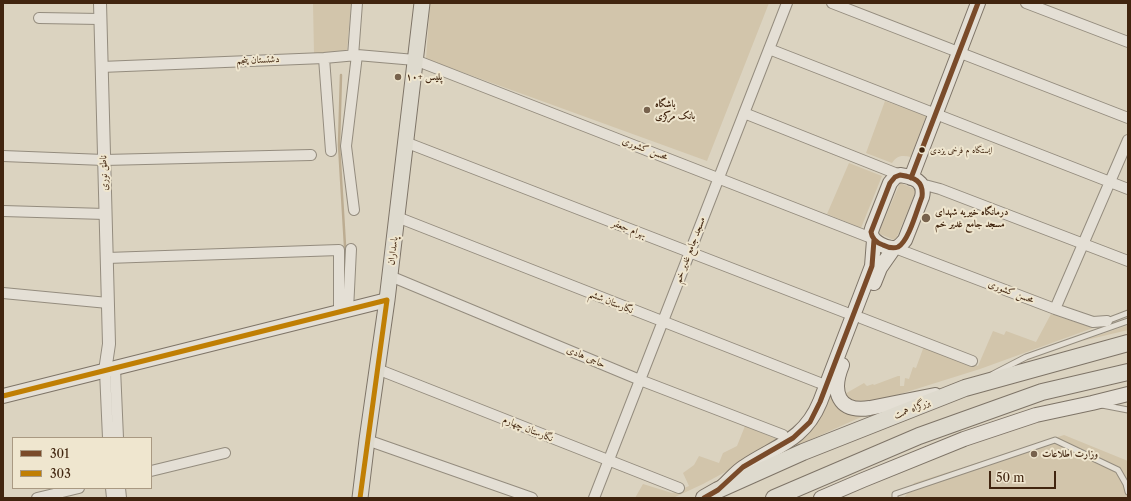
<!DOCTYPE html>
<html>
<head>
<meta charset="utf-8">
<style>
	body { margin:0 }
	#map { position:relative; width:1131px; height:501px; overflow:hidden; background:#dbd3c0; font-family:"Libre Caslon Text",serif }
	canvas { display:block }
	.frame { position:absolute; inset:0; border:4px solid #41250f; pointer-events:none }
	.legend { position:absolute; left:12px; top:437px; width:140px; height:52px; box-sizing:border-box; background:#efe6cf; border:1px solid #a99982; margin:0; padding:5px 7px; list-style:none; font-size:12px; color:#41250f }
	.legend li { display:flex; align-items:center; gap:8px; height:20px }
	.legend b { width:20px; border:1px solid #a99982 }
	.scale { position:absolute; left:989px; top:471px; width:67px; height:18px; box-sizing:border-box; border:2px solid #41250f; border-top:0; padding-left:5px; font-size:12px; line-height:14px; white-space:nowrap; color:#41250f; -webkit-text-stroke:3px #efe6cf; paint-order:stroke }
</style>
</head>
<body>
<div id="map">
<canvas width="1131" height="501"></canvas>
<div class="frame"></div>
<ul class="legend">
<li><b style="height:5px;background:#7a4b2a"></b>301</li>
<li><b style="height:5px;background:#c07f04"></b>303</li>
</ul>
<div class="scale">50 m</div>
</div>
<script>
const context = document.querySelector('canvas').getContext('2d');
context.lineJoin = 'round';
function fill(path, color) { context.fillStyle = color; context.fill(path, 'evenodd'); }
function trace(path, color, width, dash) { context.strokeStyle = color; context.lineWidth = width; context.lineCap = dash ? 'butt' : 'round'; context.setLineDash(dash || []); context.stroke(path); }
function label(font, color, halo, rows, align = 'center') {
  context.font = font + ' "Libre Caslon Text",Amiri,serif'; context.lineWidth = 4; context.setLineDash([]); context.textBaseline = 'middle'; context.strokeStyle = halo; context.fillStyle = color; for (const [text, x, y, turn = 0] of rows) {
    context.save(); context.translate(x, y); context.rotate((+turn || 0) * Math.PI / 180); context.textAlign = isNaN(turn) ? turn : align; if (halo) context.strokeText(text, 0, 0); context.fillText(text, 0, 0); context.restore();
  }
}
fill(new Path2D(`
	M313 3 351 4 347 51 314 54Z
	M430 3H769L707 161 426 59Z
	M885 101 926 116 911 157C903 155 897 155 892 163L866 153Z
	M849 163 882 176 861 228 827 214Z
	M900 183 915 189 916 191 896 239 894 240 880 234 879 232Z
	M1051 314 1093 328 980 369 862 406 855 404 843 395 864 383 867 386 873 384 874 385 898 376H900V386H904L905 378 909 379 913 367 916 368 924 346 978 366 993 331 1004 335 1006 331 1036 342Z
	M1128 325V330L1082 341Z
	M831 386 870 413 754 465 774 454Z
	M745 426 779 440 768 449 703 484 673 498H635L643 484 672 493 689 486 683 473 694 465 699 456 719 463 723 453 737 446Z
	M1064 435 1128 461V498H904L914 483Z`), '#d2c5ab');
trace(new Path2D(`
	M341 75 339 145 345 246 344 284`), '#bcac91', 2.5);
const service = new Path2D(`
	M1107 321 1128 313
	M993 374 1026 357 1128 321
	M1102 405 1128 410
	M895 498V494L1055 440 1118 470 1126 484 1128 492`);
const minor = new Path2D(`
	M832 3 1128 118
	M1026 3 1128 42
	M39 18 100 19
	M769 49 1128 189
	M353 56 357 3
	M324 58 331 151
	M101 67 324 58 357 55 415 60 874 239
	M744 113 900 175
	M405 142 852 315
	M3 156 104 160 311 155
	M921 184 940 189 1128 261
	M354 210 346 146 357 55
	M3 211 105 214
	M397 217 825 385
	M895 248 1055 309 1093 322 1107 321
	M107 258 339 250V313
	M390 276 640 380 783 435
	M3 293 108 303
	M1055 309 1128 140
	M348 310 351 249
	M861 318 972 361
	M115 368 118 438
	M377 369 679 488
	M105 371 108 438
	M367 440 532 498
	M151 471 225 453
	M111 488 112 498
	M120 488 121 498
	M37 498 79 488
	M594 498 787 3`);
const tertiary = new Path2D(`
	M100 3 109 344 105 371`);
const secondary = new Path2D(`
	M900 175C913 177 926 181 922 197L905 240C902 243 900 247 895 248 887 249 872 242 871 233 871 231 872 229 873 226L890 183 895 177Z
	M911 178 978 3
	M874 283 880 268 894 248
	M842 365C831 392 838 413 870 408L935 395
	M3 396 387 300
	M723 486C730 480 736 472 744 467 775 446 804 441 820 402L872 266 874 240
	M821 498 863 480 964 439 1036 415 1092 403 1128 394`);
const primary = new Path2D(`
	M360 498 367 440 387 300 422 3`);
const trunk = new Path2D(`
	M704 498 718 490 803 452 965 388 1128 343
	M774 498 919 436 1042 392 1128 372`);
trace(service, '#948c7e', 7);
trace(minor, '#948c7e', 12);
trace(tertiary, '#948c7e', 14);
trace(secondary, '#7e7467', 16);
trace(primary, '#7e7467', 17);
trace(trunk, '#7e7467', 18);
trace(service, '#e4dfd5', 5);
trace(minor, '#e4dfd5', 10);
trace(tertiary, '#e4dfd5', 12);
trace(secondary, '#e4dfd5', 14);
trace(primary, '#dedace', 15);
trace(trunk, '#dedace', 16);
trace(new Path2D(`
	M900 175C914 177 924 181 922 197 917 209 909 241 898 247 893 249 887 247 883 245 877 243 872 239 871 232L890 183 895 177Z
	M911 178 978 3
	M704 498 718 490 743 467 793 438 810 422 820 402 872 266 874 240`), '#7a4b2a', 5);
trace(new Path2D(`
	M3 396 387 300 360 498`), '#c07f04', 5);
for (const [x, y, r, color] of [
	[398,77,4,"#77624d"],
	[647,110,4,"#77624d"],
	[922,150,3.5,"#41250f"],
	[926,218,5,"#77624d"],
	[1034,454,4,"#77624d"]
]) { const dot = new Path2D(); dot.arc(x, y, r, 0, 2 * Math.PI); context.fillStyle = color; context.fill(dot); trace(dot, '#efe6cf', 1.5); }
label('9px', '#41250f', '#efe6cf', [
	["ایستگاه م فرخی یزدی",930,150]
], 'left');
label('10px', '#41250f', '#efe6cf', [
	["دشتستان پنجم",258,60,-2],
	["محسن کشوری",645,149,21],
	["ناطق نوری",104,173,-92],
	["بهرام جعفر",629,229,21],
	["مسجد جامع غدیر خم",690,250,-69],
	["پاسداران",393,251,-83],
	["محسن کشوری",1011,292,21],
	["نگارستان ششم",611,302,22],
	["حاجی هادی",586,357,23],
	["بزرگراه همت",912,409,-22],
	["نگارستان چهارم",528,429,22]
]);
label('bold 10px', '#41250f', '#efe6cf', [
	["پلیس +۱۰",406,77],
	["باشگاه",655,104],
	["بانک مرکزی",655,116],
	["درمانگاه خیریه شهدای",935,212],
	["مسجد جامع غدیر خم",935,224],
	["وزارت اطلاعات",1042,454]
], 'left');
</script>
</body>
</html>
